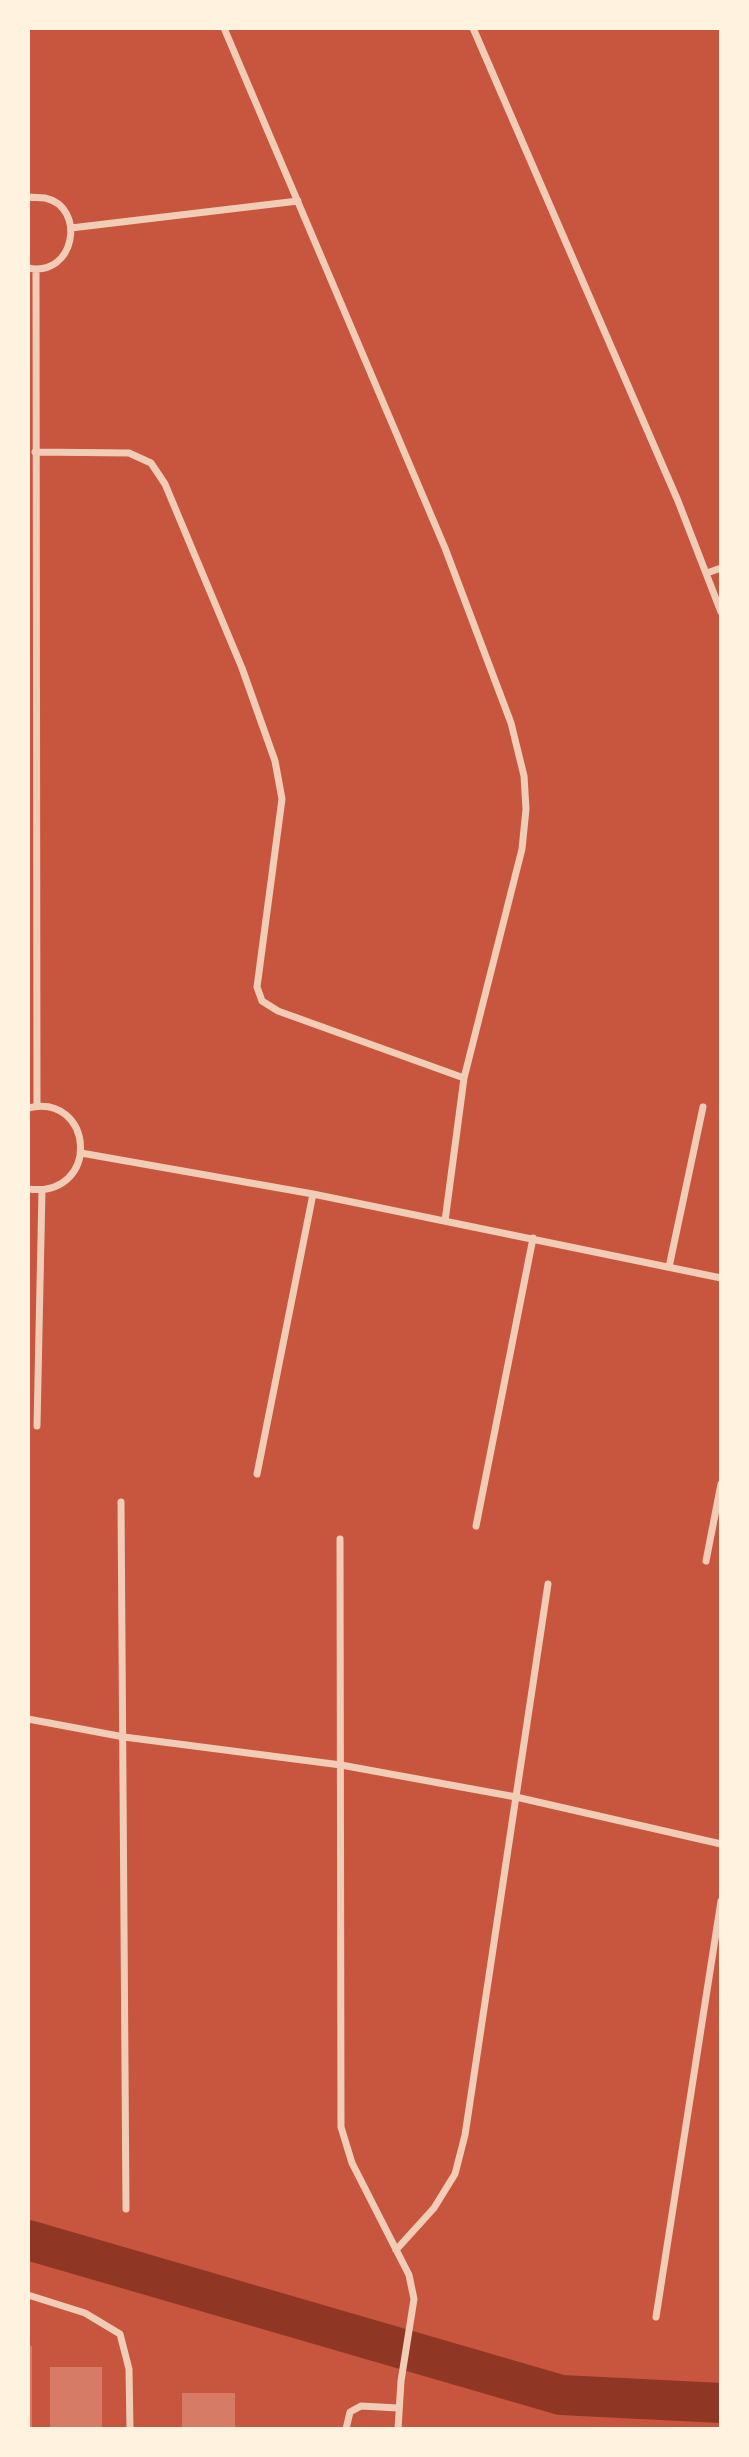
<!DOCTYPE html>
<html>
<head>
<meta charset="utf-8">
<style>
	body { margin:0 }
	#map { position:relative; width:749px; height:2457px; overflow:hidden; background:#c8553d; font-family:"Zilla Slab",serif }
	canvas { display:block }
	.frame { position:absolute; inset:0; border:30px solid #fff3e0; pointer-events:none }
</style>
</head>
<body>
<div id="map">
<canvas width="749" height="2457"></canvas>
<div class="frame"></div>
</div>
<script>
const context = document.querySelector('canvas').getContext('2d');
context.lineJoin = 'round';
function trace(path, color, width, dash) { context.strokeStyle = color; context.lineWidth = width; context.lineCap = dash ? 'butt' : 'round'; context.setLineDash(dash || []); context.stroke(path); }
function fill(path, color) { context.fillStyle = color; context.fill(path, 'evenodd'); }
trace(new Path2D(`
	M28 2240 561 2395 721 2403`), '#8f3625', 40);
fill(new Path2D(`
	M28 2346H32V2429H28Z
	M50 2367H102V2429H50Z
	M182 2393H235V2429H182Z`), '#d67c66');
trace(new Path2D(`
	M224 28 445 548 511 723 524 776 526 809 522 849 464 1078 445 1221
	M473 28 678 501 721 612
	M28 197C33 198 40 197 45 198 87 207 75 278 28 268
	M71 228 298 201
	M36 270 37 1106
	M35 452 129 453 151 463 165 484 242 668 275 761 282 799 257 987 262 1001 278 1011 464 1078
	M707 573 721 568
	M28 1108C94 1092 102 1198 28 1189
	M81 1153 313 1194 721 1278
	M669 1267 703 1107
	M37 1426 42 1190
	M257 1474 313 1194
	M121 1502 126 2209
	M476 1526 533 1238
	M340 1539 341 2127 352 2163 409 2275 414 2299 401 2381 398 2429
	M706 1561 721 1484
	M28 1719 124 1737 341 1765 516 1797 721 1844
	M396 2250 434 2208 455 2174 465 2135 548 1584
	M28 2295 85 2313 120 2334 129 2369 130 2429
	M656 2317 721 1901
	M346 2429 350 2412 361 2406 398 2408`), '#f1ccb7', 7);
</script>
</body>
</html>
